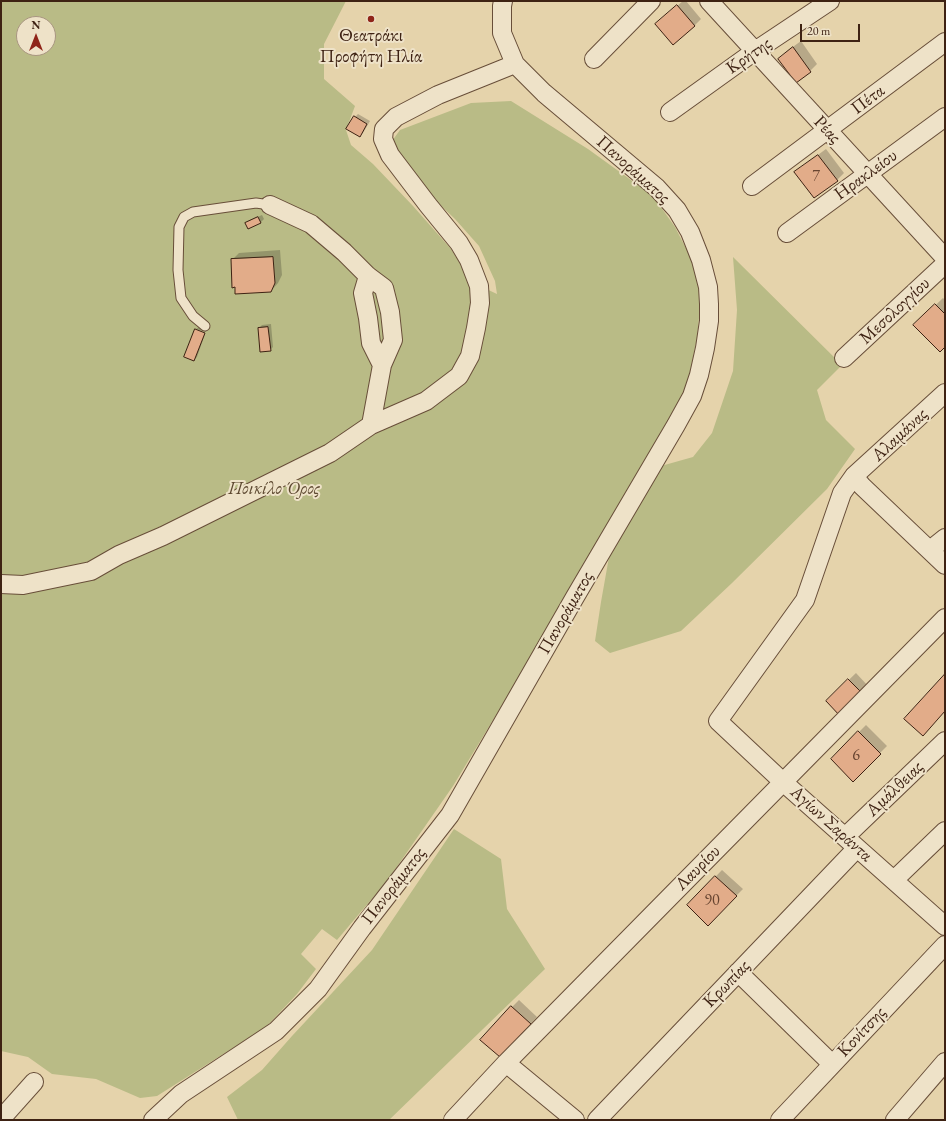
<!DOCTYPE html>
<html>
<head>
<meta charset="utf-8">
<style>
	body { margin:0 }
	#map { position:relative; width:946px; height:1121px; overflow:hidden; background:#e5d3ab; font-family:"EB Garamond",serif }
	canvas { display:block }
	.frame { position:absolute; inset:0; border:2px solid #3e2213; pointer-events:none }
	.north { position:absolute; left:16px; top:16px; width:40px; height:40px; box-sizing:border-box; background:#eee2c8; border:1px solid #a89580; border-radius:50%; rotate:0deg; font-size:11px; font-weight:700; line-height:16px; text-align:center; color:#3e2213 }
	.north::after { content:''; display:block; margin:auto; width:14px; height:18px; background:#8f2418; clip-path:polygon(50% 0,100% 100%,50% 72%,0 100%) }
	.scale { position:absolute; left:800px; top:24px; width:60px; height:18px; box-sizing:border-box; border:2px solid #3e2213; border-top:0; padding-left:5px; font-size:12px; line-height:14px; white-space:nowrap; color:#3e2213; -webkit-text-stroke:3px #eee2c8; paint-order:stroke }
</style>
</head>
<body>
<div id="map">
<canvas width="946" height="1121"></canvas>
<div class="frame"></div>
<div class="north">N</div>
<div class="scale">20 m</div>
</div>
<script>
const context = document.querySelector('canvas').getContext('2d');
context.lineJoin = 'round';
function fill(path, color) { context.fillStyle = color; context.fill(path, 'evenodd'); }
function trace(path, color, width, dash) { context.strokeStyle = color; context.lineWidth = width; context.lineCap = dash ? 'butt' : 'round'; context.setLineDash(dash || []); context.stroke(path); }
function label(font, color, halo, rows, align = 'center') {
  context.font = font + ' "EB Garamond",serif'; context.lineWidth = 4; context.setLineDash([]); context.textBaseline = 'middle'; context.strokeStyle = halo; context.fillStyle = color; for (const [text, x, y, turn = 0] of rows) {
    context.save(); context.translate(x, y); context.rotate((+turn || 0) * Math.PI / 180); context.textAlign = isNaN(turn) ? turn : align; if (halo) context.strokeText(text, 0, 0); context.fillText(text, 0, 0); context.restore();
  }
}
fill(new Path2D(`
	M1 1H346L324 44V79L355 106 346 130 351 145 373 164 413 206 451 249 464 270 467 280 497 294 495 281 479 246 455 219 416 182 392 141 400 130 471 103 511 101 588 149 653 196 675 227 693 262 701 298 697 338 688 381 674 416 633 489 453 786 387 881 337 940 322 929 301 954 316 969 297 994 266 1027 157 1096 140 1098 96 1079 52 1074 28 1057 1 1051ZM24 24H48V48H24Z
	M733 257 842 365 817 390 826 420 855 449 827 489 732 583 681 631 610 653 595 641 601 602 609 557 661 466 693 457 712 433 733 371 737 310Z
	M454 829 501 859 507 909 545 969 389 1120H238L227 1097 262 1070 292 1036 372 950Z`), '#b9bb86');
fill(new Path2D(`
	M683 1H686L701 19 694 26 664 17Z
	M801 41 817 64 810 71 780 59 786 52Z
	M358 114 370 121 363 133 360 136 355 117Z
	M826 149 844 173 837 180 796 172 803 166Z
	M262 215 264 219 261 222 248 228 246 224 250 220Z
	M280 250 282 275 278 283 271 291 232 260 239 253Z
	M943 298 945 300V345L915 325Z
	M271 324 273 347 270 350 259 328 262 325Z
	M199 327 207 330 206 332 196 329Z
	M196 331 205 334 197 357 194 360Z
	M856 673 869 687 841 715 827 701Z
	M866 725 887 746 853 780 832 759Z
	M722 870 743 889 708 924 688 905Z
	M519 1000 537 1017 507 1049 512 1007Z`), '#0003');
const building = new Path2D(`
	M677 5 695 26 673 45 655 24Z
	M793 47 811 72 796 83 778 59Z
	M354 116 367 124 360 137 346 129Z
	M818 155 838 181 814 198 794 172Z
	M258 217 261 223 248 229 245 223Z
	M273 257 275 283 271 292 235 294V287L232 288 231 259Z
	M935 304 945 314V347L940 352 913 325Z
	M268 327 271 351 260 352 258 328Z
	M195 329 205 333 194 361 184 357Z
	M945 674V711L923 736 904 719Z
	M848 679 863 694 841 717 826 701Z
	M858 731 881 754 853 782 831 759Z
	M715 876 737 896 708 926 687 905Z
	M511 1006 531 1024 500 1057 480 1040Z`);
fill(building, '#e2ac89');
trace(building, '#3e2213', 1);
const service = new Path2D(`
	M205 326 193 316 181 298 178 270 179 227 184 217 193 212 256 203 270 205`);
const minor = new Path2D(`
	M709 1 945 258
	M594 59 651 1
	M670 112 755 51 830 1
	M752 186 945 42
	M270 205 311 224 344 252 368 276 384 288 390 312 393 340 382 365 371 425
	M787 233 945 117
	M368 276 363 293 368 318 371 343 382 365
	M844 358 945 264
	M945 393 854 476 842 493 805 600 718 721 783 782 945 926
	M854 476 862 486 945 565
	M930 550 945 538
	M1 584 23 585 91 571 119 555 163 536 330 453 371 425 426 401 459 376 470 356 476 328 480 303 479 286 469 260 459 243 428 205 390 155 383 139 384 129 396 117 438 95 515 64
	M845 837 945 741
	M894 880 945 831
	M738 972 832 1064
	M506 1063 575 1120
	M1 1119 34 1082
	M153 1120 181 1094 276 1031 318 989 362 928 450 815 575 597 676 425 692 396 699 375 705 348 709 321V304L708 287 701 260 690 232 677 210 657 188 544 93 515 64 502 33V6L503 1
	M453 1120 506 1063 945 618
	M597 1120 857 848
	M780 1120 945 945
	M895 1120 945 1062`);
trace(service, '#684e39', 11);
trace(minor, '#684e39', 20);
trace(service, '#eee2c8', 9);
trace(minor, '#eee2c8', 18);
for (const [x, y, r, color] of [
	[371,19,4,"#8f2418"]
]) { const dot = new Path2D(); dot.arc(x, y, r, 0, 2 * Math.PI); context.fillStyle = color; context.fill(dot); trace(dot, '#eee2c8', 1.5); }
label('16px', '#674430', null, [
	["7",816,177],
	["6",856,756],
	["90",712,901]
]);
label('18px', '#3e2213', '#eee2c8', [
	["Θεατράκι",371,36],
	["Προφήτη Ηλία",371,57]
]);
label('18px', '#3e2213', '#eee2c8', [
	["Κρήτης",749,56,-35],
	["Πέτα",868,100,-37],
	["Ρέας",827,130,47],
	["Πανοράματος",633,170,42],
	["Ηρακλείου",866,175,-36],
	["Μεσολογγίου",895,311,-43],
	["Αλαμάνας",900,435,-43],
	["Πανοράματος",566,613,-60],
	["Αμάλθειας",895,789,-44],
	["Αγίων Σαράντα",831,824,42],
	["Λαυρίου",698,868,-45],
	["Πανοράματος",394,886,-52],
	["Κρωπίας",727,984,-46],
	["Κονίτσης",862,1032,-47]
]);
label('italic 18px', '#5d4830', '#eee2c8', [
	["Ποικίλο Όρος",274,489]
]);
</script>
</body>
</html>
